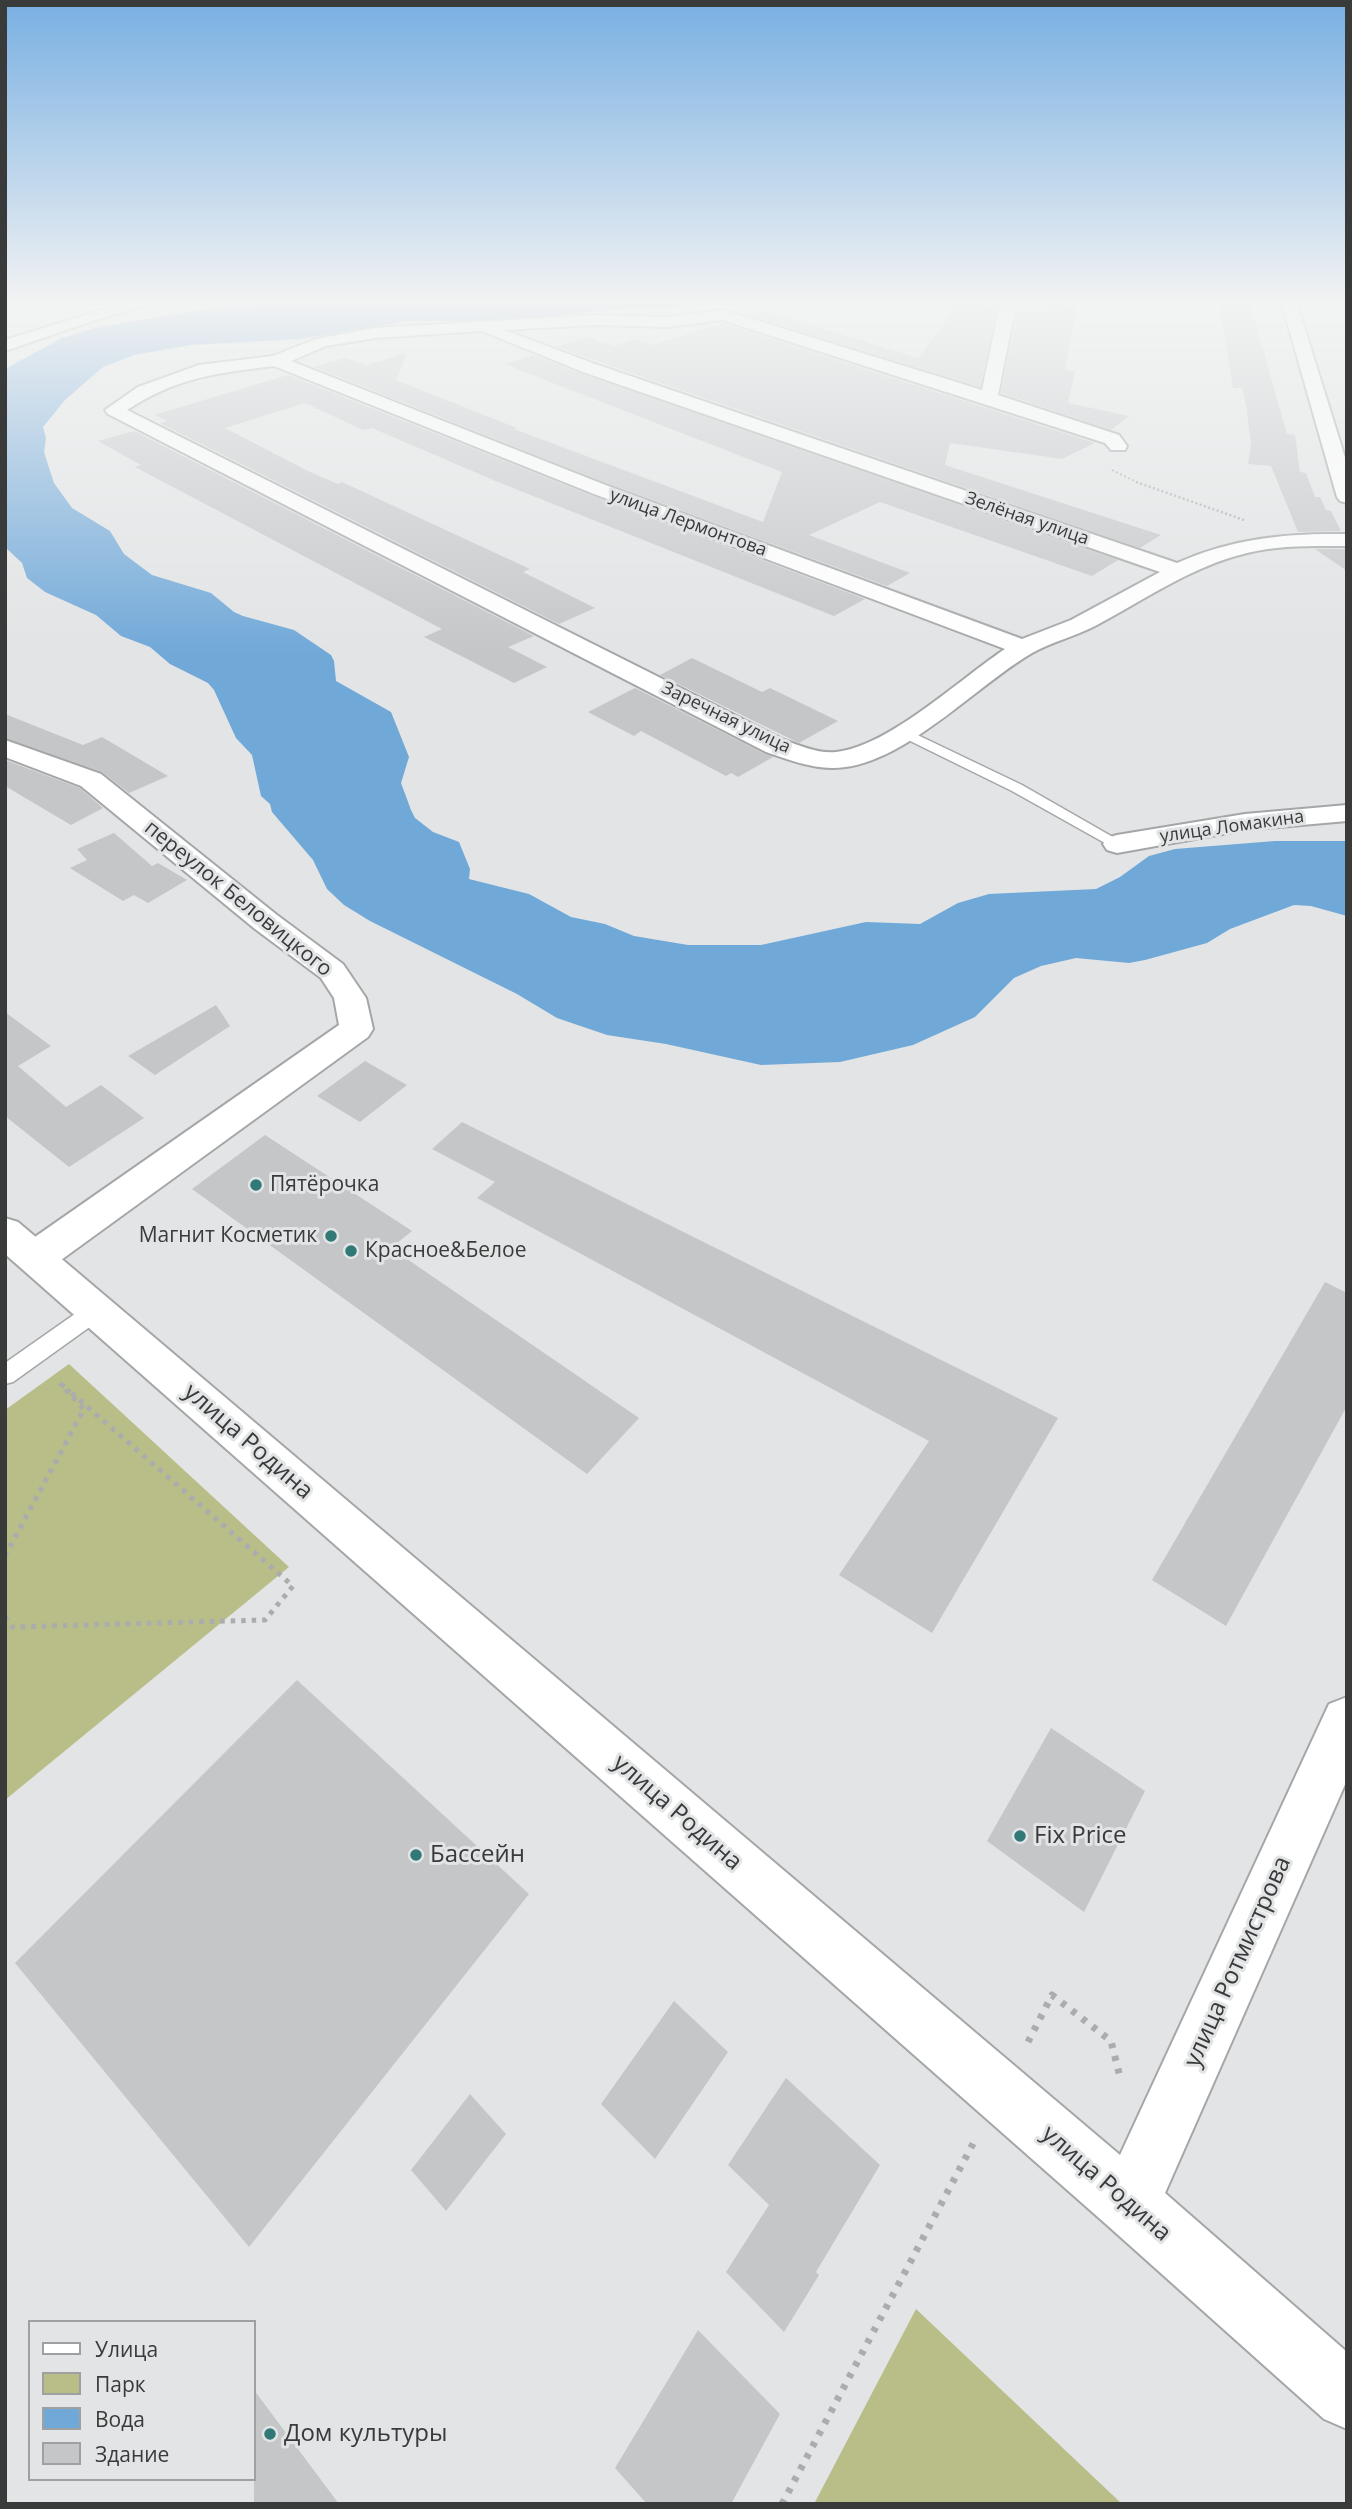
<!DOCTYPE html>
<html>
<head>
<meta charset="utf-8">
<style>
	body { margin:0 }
	#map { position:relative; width:1352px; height:2509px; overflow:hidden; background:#e2e4e5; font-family:"Open Sans",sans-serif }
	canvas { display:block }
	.frame { position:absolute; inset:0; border:7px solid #393a3a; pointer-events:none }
	.legend { position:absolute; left:28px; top:2320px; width:228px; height:161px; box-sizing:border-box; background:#e2e4e5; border:2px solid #9ea0a1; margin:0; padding:9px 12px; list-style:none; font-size:21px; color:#393a3a }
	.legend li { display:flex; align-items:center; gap:14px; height:35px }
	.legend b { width:35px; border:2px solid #9ea0a1 }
</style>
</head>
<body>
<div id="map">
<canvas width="1352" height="2509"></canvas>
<div class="frame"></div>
<ul class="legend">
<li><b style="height:9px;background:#fff"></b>Улица</li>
<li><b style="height:19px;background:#b9be88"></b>Парк</li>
<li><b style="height:19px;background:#70a8d8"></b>Вода</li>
<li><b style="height:19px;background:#c5c6c8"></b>Здание</li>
</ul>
</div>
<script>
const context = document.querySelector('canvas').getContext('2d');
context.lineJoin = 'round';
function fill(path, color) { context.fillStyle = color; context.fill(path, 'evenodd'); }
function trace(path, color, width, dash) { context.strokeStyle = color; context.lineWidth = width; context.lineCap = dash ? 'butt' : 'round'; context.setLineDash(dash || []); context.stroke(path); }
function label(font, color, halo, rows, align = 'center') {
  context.font = font + ' "Open Sans",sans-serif'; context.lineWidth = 6; context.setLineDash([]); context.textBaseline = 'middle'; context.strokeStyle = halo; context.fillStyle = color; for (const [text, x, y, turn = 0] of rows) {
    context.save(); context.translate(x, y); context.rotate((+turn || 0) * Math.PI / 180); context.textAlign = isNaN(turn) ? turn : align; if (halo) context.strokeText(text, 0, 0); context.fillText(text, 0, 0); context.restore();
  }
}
fill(new Path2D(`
	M69 1364 289 1567 5 1800V1410Z
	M916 2309 1122 2504H814Z`), '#b9be88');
fill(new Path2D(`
	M310 304H688L663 309 608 310 502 321H410L299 339 191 345 134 355 103 367 65 400 43 427 46 438 44 452 54 483 72 508 110 531 124 554 152 575 211 593 234 612 243 616 294 630 331 655 334 661 336 681 391 712 409 757 401 783 411 810 415 818 433 832 459 842 470 869 469 879 529 894 571 917 605 924 634 936 688 945H761L866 922 920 924 958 903 989 894 1096 889 1120 877 1149 856 1175 849 1275 841H1347V916L1311 906 1294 905 1230 929 1207 943 1145 960 1129 963 1076 958 1041 966 1014 978 975 1017 913 1045 840 1062 761 1065 666 1044 607 1035 557 1018 517 994 370 921 344 905 327 889 313 860 272 812 270 804 261 796 252 755 236 738 214 690 208 683 170 664 150 647 121 636 96 615 45 592 27 578 22 563 5 547V369L62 338 95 328 213 308Z`), '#70a8d8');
fill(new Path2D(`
	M958 304 997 307 980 387 745 314 761 309 918 358Z
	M1047 304 1077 305 1065 370 1075 371 1068 403 1129 416 1111 430 1001 393 1018 309 1046 312Z
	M1219 304H1250L1287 434 1295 435 1300 472 1306 473 1315 497H1320L1326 510 1331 511 1341 531 1298 532 1271 466 1248 464 1251 443 1246 406 1242 388H1233Z
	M722 323 1095 443 1062 459 950 443 945 465 1161 535 1140 548 556 347 586 337 615 346 634 339 653 345Z
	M407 353 396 380 517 428 514 429 763 522 782 472 504 364 533 355 582 374 1118 560 1092 576 880 502 809 535 910 573 887 586 609 484 314 367 345 358 366 365Z
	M288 375 593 496 865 599 834 616 498 482 372 428 363 430 305 403 225 428 310 472 338 484 342 482 530 569 523 572 595 608 559 624 160 423 168 421 154 415Z
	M134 431 534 636 508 647 547 667 514 683 424 637 442 629 135 467 141 465 98 441Z
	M1315 549H1347V571Z
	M692 658 762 692 770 688 838 721 799 743 660 675Z
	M635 688 765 754 773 757 738 777 731 773 726 776 641 731 634 736 588 712Z
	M5 714 83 745 102 737 168 776 129 793 102 772 5 738Z
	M5 760 80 788 103 808 71 825 5 786Z
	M114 833 152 866 158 863 187 880 148 903 134 895 123 901 70 868 87 860 77 849Z
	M216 1005 230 1026 155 1075 128 1056Z
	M5 1012 51 1046 18 1066 66 1107 101 1085 144 1118 69 1167 5 1116Z
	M365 1061 407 1085 360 1122 317 1096Z
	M462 1122 1058 1418 932 1633 839 1575 929 1441 477 1198 495 1182 432 1149Z
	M265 1135 412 1231 391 1248 639 1418 587 1474 192 1189Z
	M1325 1282 1347 1293V1406L1226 1626 1152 1580Z
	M297 1680 529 1894 249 2247 15 1963Z
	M1051 1728 1145 1791 1084 1912 987 1841Z
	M674 2001 728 2052 655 2159 601 2104Z
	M786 2078 880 2165 816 2272 819 2275 784 2332 726 2272 769 2205 728 2165Z
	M470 2094 506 2134 446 2211 411 2170Z
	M698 2330 780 2414 731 2504H647L615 2468Z
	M254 2390 339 2504H254Z`), '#c5c6c8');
const service = new Path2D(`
	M903 728 1022 785 1125 844 1117 849 1112 847 1012 791 898 735 896 732Z
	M97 1301 105 1304 108 1310 105 1316 13 1382 5 1384V1363L89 1304Z`);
const minor = new Path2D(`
	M121 304H145L142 307 98 319 5 351V340Z
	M1000 304H1016L998 395 1119 435 1127 446 1125 450H1111L1105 443 722 320 666 327 595 325 504 330 595 364 1177 563C1233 538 1287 533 1347 534V546C1313 546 1279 545 1247 553 1192 566 1144 600 1095 626 1074 637 1051 642 1032 653 975 686 900 769 832 768 810 768 787 759 766 752L108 414 105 410 138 387 199 365 273 356 316 339 375 328 595 315 666 317 723 310 982 390ZM482 331 583 372 1160 572 1071 620 1022 639 608 486 291 361 326 346 375 338ZM274 366 594 494 1005 649C961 678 888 747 836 752 819 754 801 746 784 740L127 410C177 377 217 373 274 366Z
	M1282 304H1297L1347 464V503L1340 501 1337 497Z
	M5 740 101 774 277 915 343 964 366 998 373 1029 368 1037 50 1268 36 1272 22 1268 17 1257 22 1246 339 1025 334 998 321 978 255 929 81 786 5 757Z
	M1347 805V821L1245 830 1117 853 1107 850 1103 844 1107 838 1117 835 1245 814Z`);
const tertiary = new Path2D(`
	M5 1218 18 1222 1120 2155 1329 1704 1347 1697V1780L1165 2193 1347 2352V2429L1324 2419 1107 2225 5 1254Z`);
trace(service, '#a4a6a7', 3);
trace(minor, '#a4a6a7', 4);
trace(tertiary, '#a4a6a7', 4);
trace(new Path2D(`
	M1112 470 1141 484`), '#aaacad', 2, [2, 2.5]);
trace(new Path2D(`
	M1136 482 1244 520`), '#aaacad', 2.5, [2, 2.5]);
trace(new Path2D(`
	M68 1392 59 1382 70 1392`), '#aaacad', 4.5, [3.5, 5]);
trace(new Path2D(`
	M5 1556 84 1409 66 1390
	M5 1617 12 1627 265 1620 293 1586 68 1390`), '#aaacad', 5, [4.5, 6]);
trace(new Path2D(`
	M1028 2042 1052 1995 1111 2041 1120 2077
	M782 2504 975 2140`), '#aaacad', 7, [5, 8]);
fill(service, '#fff');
fill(minor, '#fff');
fill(tertiary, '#fff');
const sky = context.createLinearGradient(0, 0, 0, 655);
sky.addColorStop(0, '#78afe2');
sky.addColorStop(0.46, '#f2f3f3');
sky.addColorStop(1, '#f2f3f300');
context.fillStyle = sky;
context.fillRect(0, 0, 1352, 655);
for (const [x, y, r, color] of [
	[256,1185,7,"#307976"],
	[331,1236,7,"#307976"],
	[351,1251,7,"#307976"],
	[1020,1836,7,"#307976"],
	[416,1855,7,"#307976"],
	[270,2434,7,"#307976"]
]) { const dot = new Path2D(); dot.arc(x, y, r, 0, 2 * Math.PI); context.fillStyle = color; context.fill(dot); trace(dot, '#e2e4e5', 2.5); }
label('18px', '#393a3a', '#e2e4e5', [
	["Зелёная улица",1027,519,19],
	["улица Лермонтова",688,523,20],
	["Заречная улица",726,718,26],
	["улица Ломакина",1232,827,-8]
]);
label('21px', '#393a3a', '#e2e4e5', [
	["переулок Беловицкого",238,899,39]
]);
label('21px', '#393a3a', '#e2e4e5', [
	["Пятёрочка",270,1185],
	["Магнит Косметик",317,1236,"right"],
	["Красное&Белое",365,1251]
], 'left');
label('24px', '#393a3a', '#e2e4e5', [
	["улица Родина",248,1442,41],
	["улица Родина",677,1813,41],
	["улица Ротмистрова",1238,1962,-66],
	["улица Родина",1106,2184,41]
]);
label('24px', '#393a3a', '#e2e4e5', [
	["Fix Price",1034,1836],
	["Бассейн",430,1855],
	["Дом культуры",284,2434]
], 'left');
</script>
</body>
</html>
